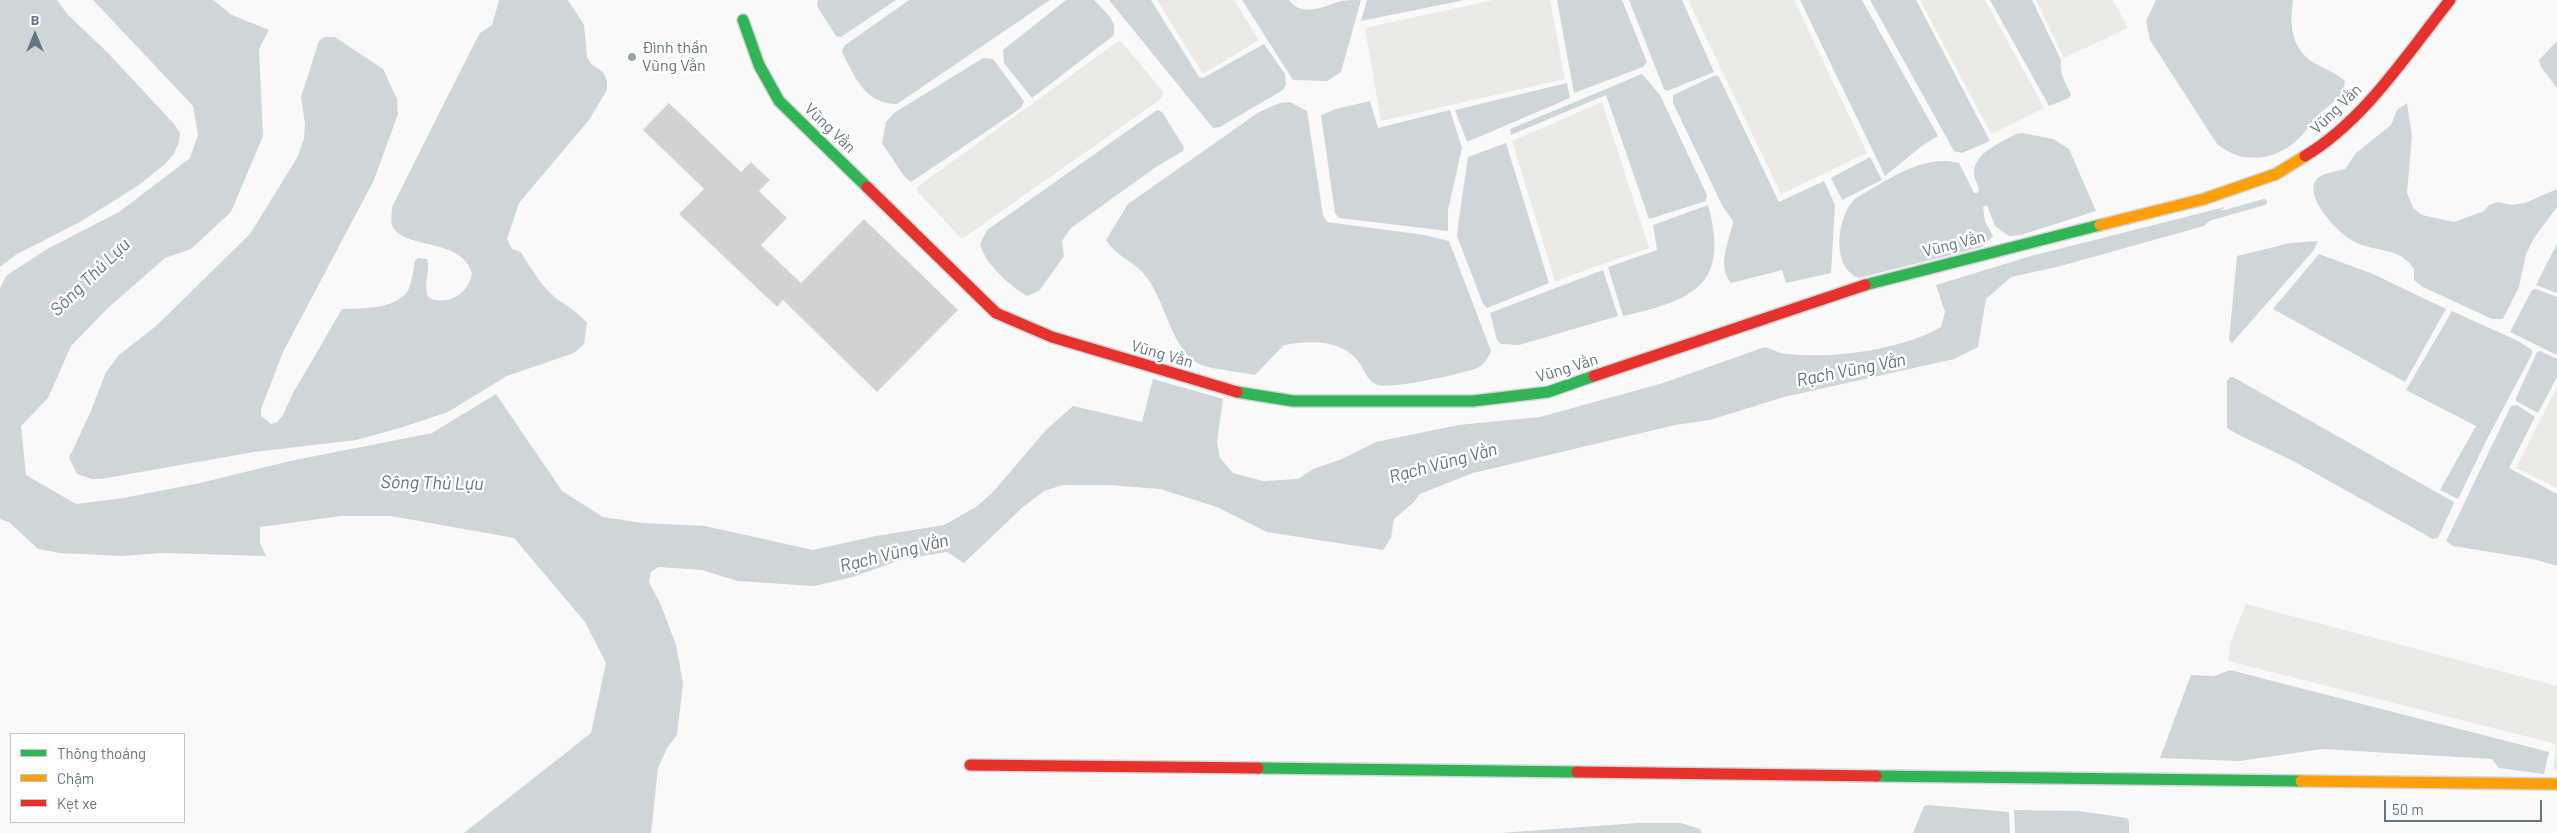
<!DOCTYPE html>
<html>
<head>
<meta charset="utf-8">
<style>
	body { margin:0 }
	#map { position:relative; width:2557px; height:833px; overflow:hidden; background:#f9f9f9; font-family:Barlow,sans-serif }
	canvas { display:block }
	.legend { position:absolute; left:10px; top:733px; width:175px; height:90px; box-sizing:border-box; background:#fff; border:1px solid #c1c8cd; margin:0; padding:6px 9px; list-style:none; font-size:15px; color:#657683 }
	.legend li { display:flex; align-items:center; gap:10px; height:25px }
	.legend b { width:25px; border:1px solid #c1c8cd }
	.north { position:absolute; left:10px; top:10px; width:50px; height:50px; -webkit-text-stroke:4px #fff; paint-order:stroke; rotate:0deg; font-size:14px; font-weight:700; line-height:20px; text-align:center; color:#657683 }
	.north::after { content:''; display:block; margin:auto; width:18px; height:22px; background:#657683; clip-path:polygon(50% 0,100% 100%,50% 72%,0 100%) }
	.scale { position:absolute; left:2384px; top:800px; width:158px; height:22px; box-sizing:border-box; border:2px solid #657683; border-top:0; padding-left:6px; font-size:15px; line-height:18px; white-space:nowrap; color:#657683; -webkit-text-stroke:4px #fff; paint-order:stroke }
</style>
</head>
<body>
<div id="map">
<canvas width="2557" height="833"></canvas>
<ul class="legend">
<li><b style="height:6px;background:#30b455"></b>Thông thoáng</li>
<li><b style="height:6px;background:#ff9f0a"></b>Chậm</li>
<li><b style="height:6px;background:#e5322d"></b>Kẹt xe</li>
</ul>
<div class="north">B</div>
<div class="scale">50 m</div>
</div>
<script>
const context = document.querySelector('canvas').getContext('2d');
context.lineJoin = 'round';
function fill(path, color) { context.fillStyle = color; context.fill(path, 'evenodd'); }
function trace(path, color, width, dash) { context.strokeStyle = color; context.lineWidth = width; context.lineCap = dash ? 'butt' : 'round'; context.setLineDash(dash || []); context.stroke(path); }
function label(font, color, halo, rows, align = 'center') {
  context.font = font + ' Barlow,sans-serif'; context.lineWidth = 5; context.setLineDash([]); context.textBaseline = 'middle'; context.strokeStyle = halo; context.fillStyle = color; for (const [text, x, y, turn = 0] of rows) {
    context.save(); context.translate(x, y); context.rotate((+turn || 0) * Math.PI / 180); context.textAlign = isNaN(turn) ? turn : align; if (halo) context.strokeText(text, 0, 0); context.fillText(text, 0, 0); context.restore();
  }
}
fill(new Path2D(`
	M1157 0H1234L1259 40 1203 74Z
	M1493 0H1550L1565 79 1381 121 1365 28Z
	M1688 0H1794L1867 153 1781 194Z
	M1920 0H1985L2044 108 1991 134Z
	M2036 0H2113L2128 28 2064 58Z
	M1120 40 1164 93 1161 99 962 239 916 190 920 185Z
	M1602 102 1649 248 1555 281 1512 141Z
	M2557 387V488L2516 468Z
	M2246 604 2557 686V770L2553 771 2556 744 2228 661 2231 641Z`), '#e8ebe6');
fill(new Path2D(`
	M0 0H57L68 15 107 52 175 125 180 133 179 142 174 154 164 165 139 185 80 222 17 254 0 267Z
	M93 0H213L232 15 269 30 259 49 263 136 231 212 191 249 165 258 108 308 71 346 48 398 21 426 26 475 76 504 123 498 200 483 290 461 432 433 496 394 562 491 603 517 643 523 705 526 813 550 876 536 944 525 976 507 993 492 1046 430 1073 406 1142 422 1153 379 1223 399 1217 442 1220 458 1233 473 1263 481 1298 479 1313 469 1342 459 1376 442 1458 425 1540 417 1663 383 1765 347C1772 349 1780 354 1787 354 1835 359 1900 350 1941 327L1945 312 1936 285 2031 256 2225 207 2204 226 2057 267 2011 277 1986 299 1978 347 1954 359 1784 397 1710 420 1675 425 1473 473 1420 494 1413 503 1394 519 1391 538 1383 550 1267 532 1217 507 1160 489 1107 485H1063L1044 491 1023 507 964 563 947 552 903 559 853 577 814 586 737 581 702 570 659 567 651 572 649 582 661 605 676 645 683 683 677 735 667 748 658 768 651 833H464L591 733 606 663 585 622 514 538 391 516H341L260 527V543L266 556 162 553 122 556 60 553 38 549 9 522 0 519V288L6 276 47 249 119 212 190 158 198 135 193 106Z
	M499 0H568L584 25 587 57 591 64 603 72 607 81V90L589 120 519 203 507 239 512 249 521 252C530 268 542 287 557 299 568 307 578 312 587 323L584 344 574 353 507 376 448 412 400 428 356 440 254 452 101 479H92L77 474 69 458 90 413 106 372 119 355 156 326 250 234 297 158 304 139 305 124 301 97 319 41 324 37H335L383 69 397 99 398 114 374 180 283 352 261 409V416L271 424 277 422 283 415 292 395 342 309C362 308 393 310 407 292 412 284 413 271 415 261L418 258 427 259C431 272 422 286 429 298 448 306 469 294 472 273 461 237 405 250 393 227 390 222 392 213 392 207L475 42 480 33 492 25Z
	M818 0H896L841 37 836 36 817 6Z
	M909 0H1050L897 104C865 104 855 77 842 52L844 46Z
	M1066 0H1094C1104 11 1119 21 1113 36L1032 98 1004 63 1003 50Z
	M1109 0H1151L1199 77 1203 78 1264 44 1285 74 1286 84 1283 90 1220 127 1213 128Z
	M1242 0H1289C1302 18 1325 6 1341 1 1346 0 1355 0 1361 0L1341 72 1327 81 1293 80Z
	M1367 0H1465L1361 21Z
	M1557 0H1622L1647 62 1643 67 1574 93Z
	M1629 0H1682L1714 72 1667 91 1664 89Z
	M1800 0H1862L1938 136 1923 145 1885 176Z
	M1870 0H1916L1990 141 1962 153 1954 151Z
	M1990 0H2032L2061 60C2059 73 2065 82 2071 94L2069 98 2049 106Z
	M2156 0H2293C2290 23 2290 45 2311 61 2323 69 2334 71 2345 81L2343 93C2335 102 2326 108 2317 116 2310 124 2305 133 2297 140 2274 162 2241 164 2217 144L2150 40 2146 21Z
	M2557 41V88L2541 67 2539 60Z
	M983 58 993 59 1024 101 1021 108 911 182 904 176 882 143 886 122 894 113Z
	M1642 74 1660 95 1707 195 1706 201 1649 219 1606 95 1513 134 1511 135 1510 129Z
	M1716 75 1719 77 1779 202 1824 181 1835 205 1831 273 1786 283 1782 270 1731 283C1716 265 1730 241 1733 221L1723 207 1673 103V95Z
	M1567 83 1570 98 1467 142 1455 110Z
	M1370 101 1378 128 1450 110 1462 148 1448 210V231L1339 218 1335 213 1321 115 1336 109Z
	M1290 102 1307 111 1323 215 1327 222 1425 235 1449 241 1491 351C1488 358 1484 365 1477 368 1462 374 1392 389 1378 385 1369 383 1365 372 1361 365 1344 339 1311 340 1284 345L1255 375C1241 372 1210 369 1199 364 1170 349 1165 296 1143 273 1131 260 1116 256 1106 240L1128 204 1259 112 1280 103Z
	M2407 103 2412 136 2407 193 2413 208 2422 215 2454 222 2484 211 2489 205 2498 202 2512 205 2525 203 2557 189V207L2534 238 2526 254 2519 287 2503 319H2492L2423 287 2414 280V269C2400 246 2375 253 2353 241 2339 234 2299 193 2319 177 2325 173 2338 171 2345 169L2356 153 2391 125 2397 110Z
	M1157 110 1162 112 1184 147 1183 151 1156 167 1071 228 1062 241 1064 256 1039 291 1027 296C1010 286 985 264 980 244L987 230Z
	M2022 133 2053 139 2069 149 2096 211 2021 235 2009 236 1995 226 1987 205 1983 207 1985 221 1993 236 1982 247 1859 278C1830 268 1837 214 1856 198 1886 181 1923 153 1959 163L1974 193H1977L1979 190C1978 185 1975 180 1974 176 1972 153 2000 143 2016 134Z
	M1506 143 1549 283 1487 308 1483 304 1457 236 1458 225 1468 157Z
	M1870 157 1882 180 1842 200 1831 178Z
	M1708 205C1730 285 1694 300 1623 316L1608 267 1657 250 1653 225Z
	M2318 241 2314 250 2232 343 2229 340 2237 256 2290 243Z
	M2557 244V293L2536 285Z
	M2319 254 2373 274 2446 309 2405 382 2273 309Z
	M1603 270 1618 316 1519 345 1501 344 1497 340 1490 313Z
	M2536 289 2557 297V355L2510 332 2532 290Z
	M2452 311 2518 341 2532 350V354L2487 439 2458 499 2440 490 2476 426 2406 390Z
	M2540 351 2557 359V377L2538 413 2516 401V398L2537 352Z
	M2230 377H2233L2452 501 2454 503 2438 538 2433 539 2295 462 2237 434 2227 428V381Z
	M2517 405 2535 417 2509 468 2557 494V566L2533 559 2453 546 2446 541 2511 406Z
	M2230 670 2549 752 2544 774 2499 768 2492 759 2322 749 2240 761 2160 758 2191 675 2214 676Z
	M1928 805 2009 812 2010 833H1913L1924 806Z
	M2014 810 2079 811 2127 818 2129 821V833H2015Z
	M1638 823H1681L1700 829 1702 833H1500Z`), '#ced6d9');
trace(new Path2D(`
	M2208 218 2264 202`), '#ced6d9', 6);
const building = new Path2D(`
	M669 103 741 172 751 162 770 180 759 191 787 218 761 245 801 283 864 219 958 310 877 392 783 300 777 307 679 214 704 189 643 130Z`);
fill(building, '#d0d2d3');
trace(building, '#e8e8e8', 1);
const fast = new Path2D(`
	M743 20 759 65 779 101 867 187
	M1865 285 2100 225
	M1237 392 1293 401H1473L1548 392 1594 376
	M1258 768 1577 772
	M1876 776 2301 781`);
const slow = new Path2D(`
	M2100 225 2204 199 2276 174 2305 156
	M2301 781 2557 784`);
const jam = new Path2D(`
	M2305 156C2365 120 2407 54 2450 0
	M867 187 996 313 1052 337 1237 392
	M1594 376 1865 285
	M970 765 1258 768
	M1577 772 1876 776`);
trace(fast, '#d5d6d7', 14);
trace(slow, '#d5d6d7', 14);
trace(jam, '#d5d6d7', 14);
trace(fast, '#30b455', 11);
trace(slow, '#ff9f0a', 11);
trace(jam, '#e5322d', 11);
for (const [x, y, r, color] of [
	[632,57,5,"#99a4ac"]
]) { const dot = new Path2D(); dot.arc(x, y, r, 0, 2 * Math.PI); context.fillStyle = color; context.fill(dot); trace(dot, '#fff', 2); }
label('16px', '#657683', '#fff', [
	["Đình thần",642,48],
	["Vũng Vằn",642,66]
], 'left');
label('16px', '#657683', '#fff', [
	["Vũng Vằn",2336,109,-44],
	["Vũng Vằn",830,128,44],
	["Vũng Vằn",1954,244,-14],
	["Vũng Vằn",1162,354,16],
	["Vũng Vằn",1567,368,-17]
]);
label('italic 18px', '#60757c', '#fff', [
	["Sông Thủ Lựu",90,277,-44],
	["Rạch Vũng Vằn",1851,370,-11],
	["Rạch Vũng Vằn",1443,463,-15],
	["Sông Thủ Lựu",432,483,1],
	["Rạch Vũng Vằn",894,553,-14]
]);
</script>
</body>
</html>
